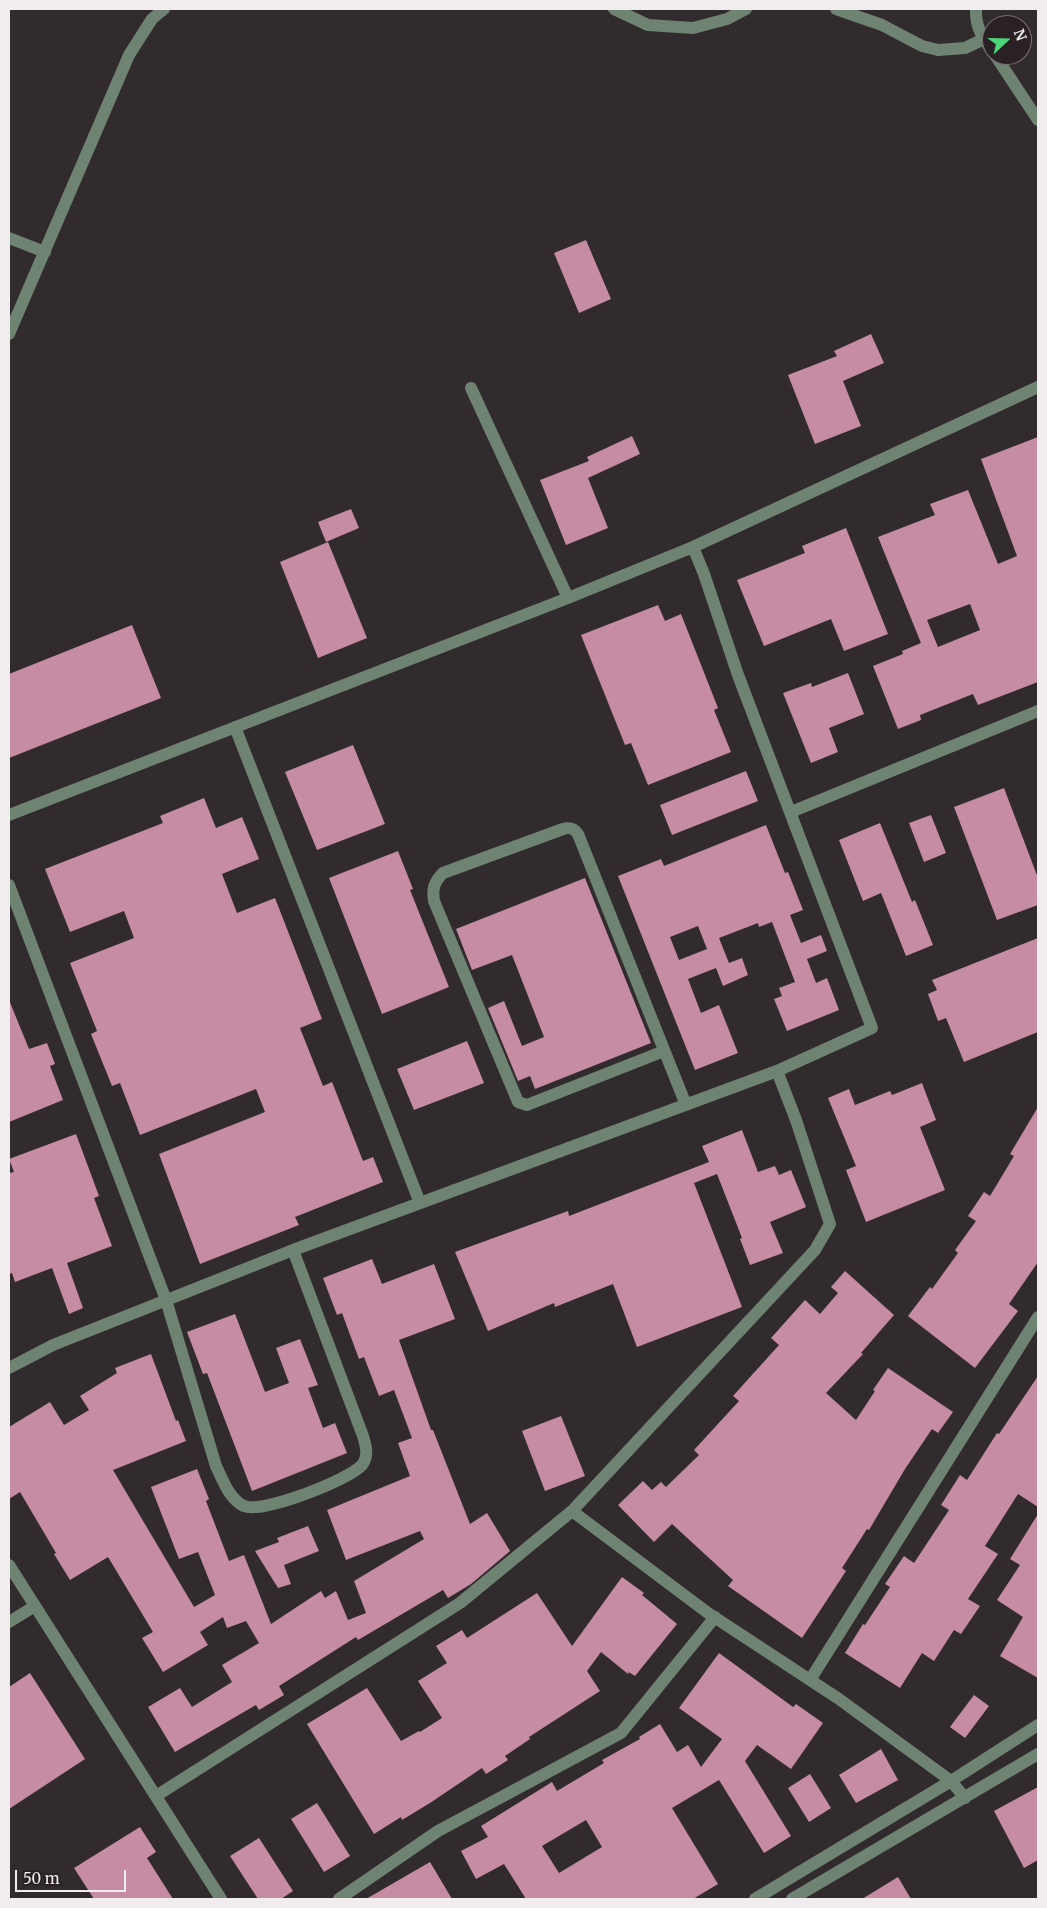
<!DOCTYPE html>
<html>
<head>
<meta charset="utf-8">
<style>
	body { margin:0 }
	#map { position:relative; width:1047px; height:1908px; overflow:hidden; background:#322b2e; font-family:Merriweather,serif }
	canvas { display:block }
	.frame { position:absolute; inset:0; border:10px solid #f1ecee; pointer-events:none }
	.north { position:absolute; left:982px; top:15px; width:50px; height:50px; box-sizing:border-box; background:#292124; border:1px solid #797275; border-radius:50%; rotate:69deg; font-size:14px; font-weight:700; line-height:20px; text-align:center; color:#f1ecee }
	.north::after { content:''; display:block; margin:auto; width:18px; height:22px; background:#4bd677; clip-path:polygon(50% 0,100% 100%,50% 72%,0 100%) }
	.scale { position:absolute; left:15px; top:1870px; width:111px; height:22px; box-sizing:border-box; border:2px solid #f1ecee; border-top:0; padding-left:6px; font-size:15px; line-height:18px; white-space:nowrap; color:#f1ecee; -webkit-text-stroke:4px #292124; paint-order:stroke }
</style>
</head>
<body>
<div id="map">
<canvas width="1047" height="1908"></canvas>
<div class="frame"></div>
<div class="north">N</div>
<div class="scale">50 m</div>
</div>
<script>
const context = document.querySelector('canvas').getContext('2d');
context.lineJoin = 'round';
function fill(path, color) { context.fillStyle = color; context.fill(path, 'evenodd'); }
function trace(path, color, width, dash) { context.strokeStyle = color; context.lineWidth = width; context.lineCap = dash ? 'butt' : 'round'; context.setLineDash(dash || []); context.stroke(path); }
fill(new Path2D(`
	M586 240 611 299 579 313 554 253Z
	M871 334 884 363 843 381 861 426 815 444 788 375 837 356 834 351Z
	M632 436 640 454 588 478 608 528 566 545 540 480 589 461 587 457Z
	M1038 437V682L978 705 973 694 920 715 921 720 898 729 873 666 903 654 902 651 921 643 878 537 935 515 930 504 968 490 998 564 1017 556 981 459ZM970 604 980 630 938 647 927 620Z
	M351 509 359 528 326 542 318 522Z
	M846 528 888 634 844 651 831 619 764 646 737 580 805 553 802 546Z
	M328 542 367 638 318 658 280 562Z
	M658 605 665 621 681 614 718 708 714 710 731 752 648 785 631 743 625 745 581 635Z
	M132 625 161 698 9 758V674Z
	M848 673 864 714 829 728 838 752 811 763 783 693 811 683 812 687Z
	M353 745 385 824 317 850 285 772Z
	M746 771 758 801 672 835 660 805Z
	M1004 788 1038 878V905L997 920 954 807Z
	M204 798 216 828 242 817 259 859 222 874 237 913 275 898 322 1019 300 1028 323 1086 332 1082 363 1161 373 1157 383 1182 295 1217 299 1225 200 1264 159 1154 265 1112 256 1089 140 1135 120 1083 112 1086 91 1034 97 1031 70 963 134 938 124 911 70 932 45 869 163 823 160 816Z
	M931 815 946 853 924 862 909 823Z
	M880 823 912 902 915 900 933 945 906 956 881 893 863 901 839 840Z
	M766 825 785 873 788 872 803 910 790 915 801 943 821 935 827 951 807 959 816 983 827 978 839 1010 787 1031 774 999 782 996 779 988 795 982 772 922 759 927 758 923 719 938 729 963 742 958 748 975 723 986 716 968 688 979 701 1013 719 1005 738 1053 695 1070 618 876 661 859 664 866ZM698 926 707 949 679 960 670 937Z
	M398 851 413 889 410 890 449 987 382 1014 329 878Z
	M585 878 651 1043 535 1089 530 1076 518 1081 488 1008 504 1001 522 1046 544 1037 512 955 472 970 456 929Z
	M1038 938V1032L964 1062 946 1018 938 1021 928 994 937 990 932 980Z
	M9 1000 29 1049 47 1043 55 1064 50 1066 63 1100 9 1122Z
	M467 1041 484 1083 414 1110 397 1069Z
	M922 1083 936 1120 920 1127 945 1190 866 1222 846 1170 856 1166 828 1098 849 1089 855 1105 890 1091 892 1095Z
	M1038 1107V1262L1009 1304 1018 1311 975 1368 908 1316 930 1287 932 1289 958 1253 955 1250 976 1221 968 1216 984 1192 990 1196 1014 1156 1010 1154Z
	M742 1130 758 1172 775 1166 779 1175 791 1170 806 1207 770 1222 783 1253 750 1265 740 1239 742 1238 717 1174 694 1183 742 1307 637 1347 613 1284 555 1307 554 1303 488 1331 455 1252 568 1211 569 1216 709 1162 702 1146Z
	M76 1134 99 1196 94 1198 112 1246 67 1263 83 1308 69 1314 52 1268 15 1282 12 1273 9 1274V1173L14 1172 9 1159Z
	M372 1259 382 1284 434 1264 455 1319 399 1340 431 1430H433L470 1524 487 1513 510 1551 471 1584 448 1598 443 1590 358 1640 356 1637 279 1686 284 1695 259 1710 256 1705 175 1752 148 1707 180 1688 192 1707 232 1682 222 1665 259 1643 246 1621 227 1628 223 1617 200 1632 208 1645 163 1672 142 1638 153 1632 108 1557 70 1580 54 1554 56 1553 20 1492 9 1499V1427L50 1402 64 1425 89 1410 80 1396 117 1373 115 1368 151 1354 176 1421 178 1420 186 1441 113 1470 194 1607 215 1595 198 1552 179 1559 151 1487 197 1469 209 1499 206 1501 229 1561 244 1555 271 1624 321 1591 325 1598 336 1591 348 1620 366 1613 354 1581 424 1539 420 1531 346 1560 327 1510 410 1476 398 1443 412 1438 394 1390 379 1396 364 1357 359 1359 342 1313 337 1315 323 1278Z
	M845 1271 894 1315 861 1353 863 1354 826 1393 856 1420 875 1391 873 1390 888 1368 953 1412 938 1433 932 1429 905 1469 869 1530 867 1529 842 1568 846 1571 802 1638 728 1586 733 1580 672 1524 654 1542 618 1505 643 1481 652 1490 661 1482 666 1487 699 1455 694 1450 739 1401 733 1396 779 1345 771 1338 805 1300 820 1314 838 1293 831 1287Z
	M235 1314 265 1392 289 1383 276 1348 300 1339 318 1385 308 1388 323 1428 335 1423 347 1453 252 1491 207 1373 203 1374 187 1332Z
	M1038 1376V1507L1018 1494 985 1546 998 1554 968 1599 980 1606 961 1634 954 1630 934 1661 922 1653 900 1688 845 1653 863 1624 865 1625 890 1587 885 1584 904 1556 914 1563 949 1510 941 1505 960 1475 967 1480 997 1433 999 1434Z
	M561 1416 585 1476 545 1491 522 1431Z
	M1038 1514V1678L1000 1656 1023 1617 997 1600 1020 1565 1010 1559Z
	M308 1526 319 1551 284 1565 291 1584 278 1588 255 1551 279 1542 277 1538Z
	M622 1577 644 1593 642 1595 677 1624 635 1676 627 1671 629 1673 628 1674 601 1652 587 1671 600 1691 529 1737 530 1739 505 1756 508 1760 486 1774 482 1768 430 1803 402 1820 401 1817 374 1834 307 1724 367 1688 401 1741 419 1731 420 1732 442 1718 418 1681 447 1663 436 1646 462 1630 467 1638 537 1593 572 1646Z
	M719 1653 793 1707 796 1704 823 1723 791 1769 757 1745 745 1761 791 1836 764 1853 719 1780 672 1808 718 1884 693 1899H526L504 1864 476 1879 461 1851 488 1837 481 1826 552 1782 557 1791 604 1763 602 1760 640 1739 639 1737 660 1724 677 1752 688 1745 701 1767 722 1739 679 1708ZM586 1820 602 1847 559 1873 542 1846Z
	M30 1673 85 1759 9 1809V1687Z
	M974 1695 989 1706 965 1738 950 1727Z
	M881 1749 898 1780 856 1803 839 1775Z
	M810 1774 831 1808 809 1822 788 1788Z
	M1038 1787V1860L1024 1868 994 1811Z
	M317 1803 350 1856 324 1872 291 1819Z
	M140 1827 156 1852 147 1858 173 1899H94L74 1868Z
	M259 1838 293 1891 281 1899H258L230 1856Z
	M430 1862 452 1899H366Z
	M898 1877 911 1899H862Z`), '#c58ca4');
trace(new Path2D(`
	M614 9 648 25 693 28 727 19 746 9
	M836 9 882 25 922 46 938 50 965 48 984 39
	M976 9C975 26 982 37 992 51
	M995 55 1038 120
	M9 238 45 252
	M9 334 129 55 152 19 164 9
	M471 388 568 598
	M693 547 704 574 738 675 872 1028 777 1071 796 1120 830 1224 815 1250 572 1511 708 1613 839 1699 951 1781 965 1798
	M235 727 420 1203
	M791 812 1038 711
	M9 815 568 598 693 547 1038 387
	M9 885 166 1300 216 1466C223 1480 229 1499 244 1506 262 1514 349 1480 362 1465 369 1456 366 1446 363 1436L293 1250
	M664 1051 527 1105 518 1102 434 901C432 889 434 882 443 873L563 829C570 827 574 828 578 834L686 1105
	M9 1368 53 1345 293 1250 777 1071
	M9 1565 221 1899
	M9 1622 35 1606
	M810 1680 1038 1317
	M156 1796 460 1603 572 1511
	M339 1899 438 1831 621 1733 715 1617
	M755 1899 951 1781 1038 1725
	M792 1899 1038 1754`), '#6f8372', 12);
</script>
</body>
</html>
